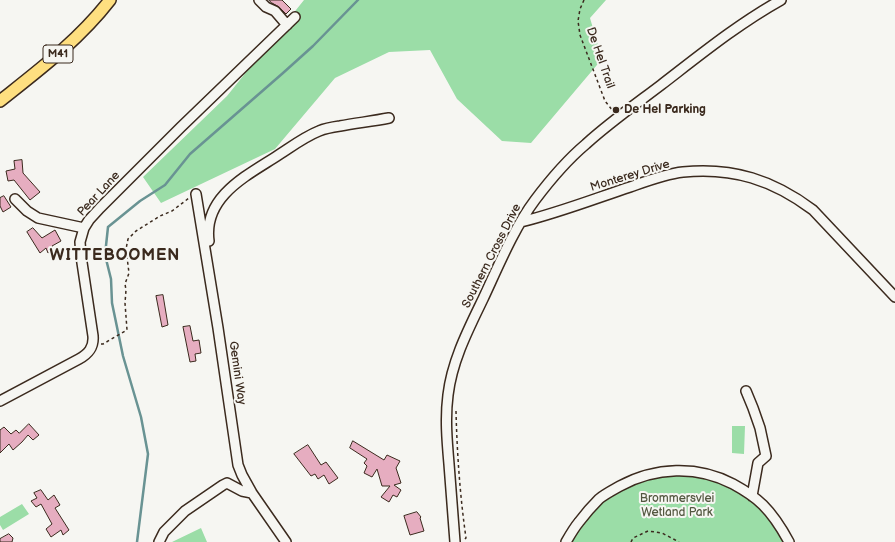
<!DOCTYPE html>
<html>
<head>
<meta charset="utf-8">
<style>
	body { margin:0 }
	canvas { display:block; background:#f6f6f2 }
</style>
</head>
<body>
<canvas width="895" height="542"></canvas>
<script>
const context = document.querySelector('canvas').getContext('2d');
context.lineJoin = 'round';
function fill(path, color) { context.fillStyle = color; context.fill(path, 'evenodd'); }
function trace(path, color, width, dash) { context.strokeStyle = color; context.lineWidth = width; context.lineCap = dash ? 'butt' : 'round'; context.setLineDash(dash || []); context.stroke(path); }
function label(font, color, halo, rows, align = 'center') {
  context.font = font + ' "Balsamiq Sans",sans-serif'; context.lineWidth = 4; context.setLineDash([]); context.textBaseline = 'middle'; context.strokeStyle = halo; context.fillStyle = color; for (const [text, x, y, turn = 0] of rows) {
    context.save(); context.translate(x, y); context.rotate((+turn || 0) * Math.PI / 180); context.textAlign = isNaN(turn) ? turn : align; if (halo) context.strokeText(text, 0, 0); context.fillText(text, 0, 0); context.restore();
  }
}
fill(new Path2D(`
	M304 0H606L590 18 602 59 531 143 502 141 457 99 430 50 389 52 335 78 275 149 161 203 143 177 227 96Z
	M732 426H745L744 454 732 453Z
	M695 471 752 496 789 542H566L583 517 630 480Z
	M22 504 29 514 3 530 0 525V517Z
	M201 528 207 542H172Z`), '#9bdda7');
trace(new Path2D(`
	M137 542 148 454 141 417 123 356 112 303 111 279 105 255 108 227 140 201 165 185 190 154 283 73 313 46 358 0`), '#699393', 2.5);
const building = new Path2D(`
	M269 0H282L291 9 286 14 279 7 272 3Z
	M22 160 23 173 40 192 30 200 14 180 8 181 6 171 15 169 14 161Z
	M4 196 11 207 3 212 0 206V198Z
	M33 228 42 238 55 230 61 241 52 246 53 249 48 253 46 248 40 253 27 232Z
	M163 295 168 325 162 327 156 296Z
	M190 326 193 341 199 340 201 353 195 354 196 361 190 362 183 327Z
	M29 424 39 435 33 440 28 435 22 442 13 450 9 444 0 453V430L4 427 11 434 16 430 19 433Z
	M353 441 384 460 387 455 400 461 396 468 401 483 394 485 401 490 397 497 393 495 389 502 381 497 390 486H382L377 469 372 477 364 473 367 466 364 463 367 459 350 448Z
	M308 445 321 465 326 462 338 478 329 484 324 475 318 479 315 474 311 476 294 454Z
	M41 490 48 500 54 495 60 505 55 508 69 530 63 535 61 530 51 537 46 529 52 524 41 504 36 507 31 501 37 498 34 493Z
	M417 512 421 517 420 518 424 531 410 535 404 516Z
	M9 534 13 538 12 542H0V539Z`);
fill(building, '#e6adc0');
trace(building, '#3b2a1e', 1);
const minor = new Path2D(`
	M259 0 266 7 275 11 287 25
	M196 194 218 328 238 465 242 475 252 493 286 542
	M15 199 27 211 38 218 84 228
	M521 222C558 213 594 199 630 187 647 181 665 174 683 172 733 167 773 180 813 210L895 297
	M209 241C203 197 246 176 277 156 291 147 304 137 319 131 326 128 333 127 340 126 357 123 373 121 389 118
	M746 391 753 408 760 428 766 456 758 463 752 496
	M0 401 79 359C88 354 94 348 93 336L81 256 80 242 84 228 89 220 100 208 181 127 295 17
	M159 542 164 532 185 511 223 485 227 483 242 491 252 493
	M455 542C453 516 451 490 449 464 447 441 445 418 448 395 452 361 468 330 483 299 498 267 514 228 535 200 550 180 567 160 586 144 609 123 636 104 661 85 700 55 738 24 781 0
	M566 542C570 535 574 528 579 522 585 514 592 506 599 499 605 494 613 490 620 486 655 467 697 465 733 484 744 490 754 496 763 505 773 515 782 529 789 542`);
const major = new Path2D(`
	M0 101C39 70 79 40 110 0`);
trace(minor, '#3b2a1e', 12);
trace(major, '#3b2a1e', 14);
trace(new Path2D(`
	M584 0 580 9 578 21 580 35 605 101 613 111
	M101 344H103L127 330 125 303 126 290 125 284 129 273 126 249 128 239 136 231 160 216 172 211 189 198
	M456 411C457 453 460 496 466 538L463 541
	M631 542 633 538 648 531 662 533 679 542`), '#3b2a1e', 1.5, [3, 3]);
trace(minor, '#f6f6f2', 9);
trace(major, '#fedf80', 11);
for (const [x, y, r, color] of [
	[616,110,4,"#3b2a1e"]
]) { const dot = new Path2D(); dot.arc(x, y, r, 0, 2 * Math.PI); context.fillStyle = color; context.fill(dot); trace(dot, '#f6f6f2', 1.5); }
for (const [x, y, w] of [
	[58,54,30]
]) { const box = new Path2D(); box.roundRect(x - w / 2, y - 9, w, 18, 3); context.fillStyle = '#f6f6f2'; context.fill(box); trace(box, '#3b2a1e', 1); }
label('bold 11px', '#3b2a1e', null, [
	["M41",58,54]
]);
label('12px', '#3b2a1e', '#f6f6f2', [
	["De Hel Trail",600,58,71],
	["Monterey Drive",630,176,-17],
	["Pear Lane",99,194,-47],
	["Southern Cross Drive",492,256,-63],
	["Gemini Way",237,373,82]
]);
label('bold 12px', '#3b2a1e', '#f6f6f2', [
	["De Hel Parking",624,110]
], 'left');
label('12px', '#535740', '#f6f6f2', [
	["Brommersvlei",677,499],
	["Wetland Park",677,513]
]);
context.letterSpacing = '1px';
label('bold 16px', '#3b2a1e', '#f6f6f2', [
	["WITTEBOOMEN",115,256]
]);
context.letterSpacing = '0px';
</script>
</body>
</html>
